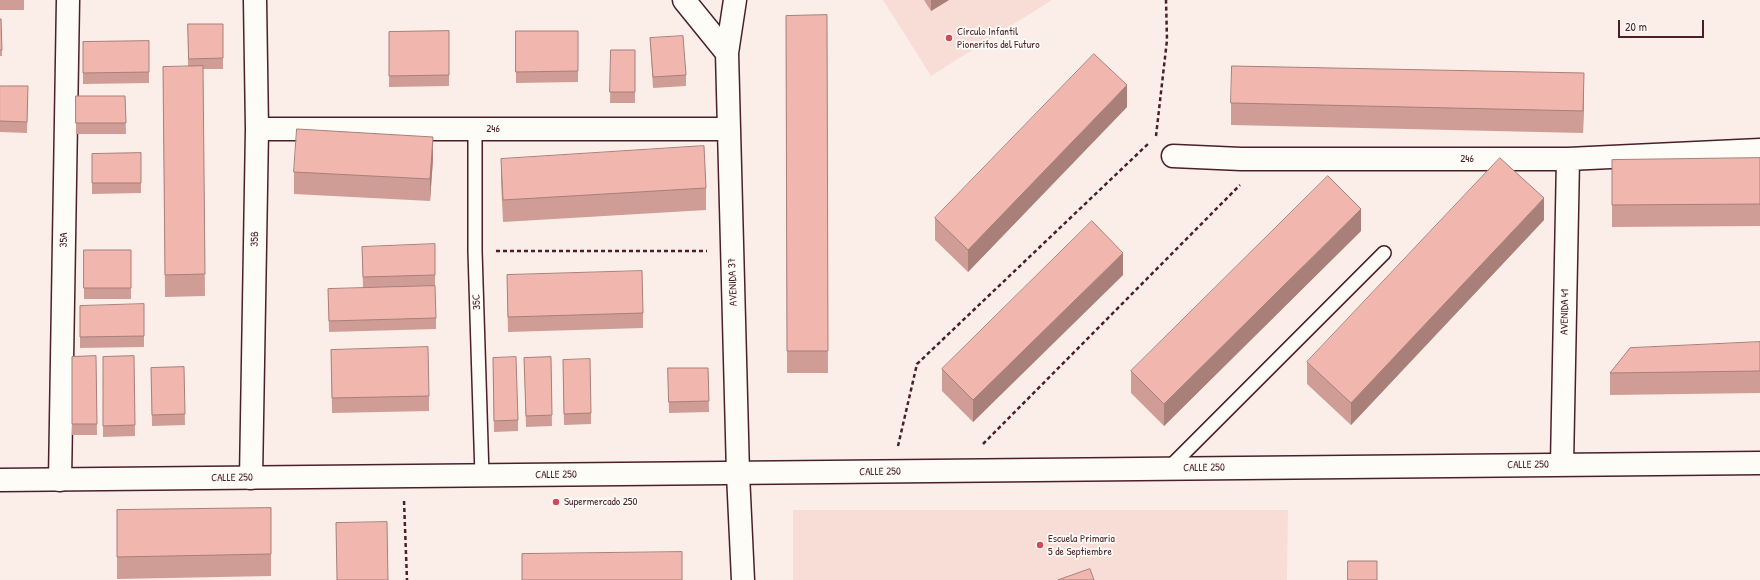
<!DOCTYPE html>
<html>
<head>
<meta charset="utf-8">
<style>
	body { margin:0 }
	#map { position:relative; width:1760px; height:580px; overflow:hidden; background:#fbeee8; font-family:"Patrick Hand",sans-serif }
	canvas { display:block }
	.scale { position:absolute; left:1618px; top:20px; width:86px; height:18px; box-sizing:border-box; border:2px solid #4a1f2b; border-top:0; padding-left:5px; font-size:12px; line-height:14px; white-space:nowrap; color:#4a1f2b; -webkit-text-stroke:3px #fdfcf7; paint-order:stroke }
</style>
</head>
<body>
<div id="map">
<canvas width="1760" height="580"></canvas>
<div class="scale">20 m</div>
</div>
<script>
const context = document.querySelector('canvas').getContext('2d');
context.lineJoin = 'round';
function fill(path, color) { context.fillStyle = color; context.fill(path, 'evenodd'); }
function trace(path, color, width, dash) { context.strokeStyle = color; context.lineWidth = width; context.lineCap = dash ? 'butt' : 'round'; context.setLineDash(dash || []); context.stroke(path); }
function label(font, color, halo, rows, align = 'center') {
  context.font = font + ' "Patrick Hand",sans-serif'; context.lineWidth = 3.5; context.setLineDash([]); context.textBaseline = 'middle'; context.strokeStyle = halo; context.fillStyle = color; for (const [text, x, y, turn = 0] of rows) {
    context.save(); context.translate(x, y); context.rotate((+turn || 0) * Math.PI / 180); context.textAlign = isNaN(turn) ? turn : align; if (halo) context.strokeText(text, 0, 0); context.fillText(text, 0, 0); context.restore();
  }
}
fill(new Path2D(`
	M883 0H1052L931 76Z
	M793 510H1288L1287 580H793Z`), '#f8ddd7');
const service = new Path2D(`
	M475 129V251L482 476
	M1168 469 1384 253`);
const minor = new Path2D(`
	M684 0 727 53
	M735 0 727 53 738 474 743 580
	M257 129H728
	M1173 156 1241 159H1568L1760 150
	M1562 464 1568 159
	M251 478 257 129 255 0
	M60 480 68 0`);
const secondary = new Path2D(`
	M0 480 1760 463`);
trace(service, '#4a1f2b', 16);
trace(minor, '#4a1f2b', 25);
trace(secondary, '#4a1f2b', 25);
trace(new Path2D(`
	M1156 136 1167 40 1166 0
	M496 251H707
	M983 444 1240 185
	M898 446 917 364 1149 143
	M404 501 407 580`), '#4a1f2b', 2.5, [4, 3]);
trace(service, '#fdfcf7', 13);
trace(minor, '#fdfcf7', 22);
trace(secondary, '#fdfcf7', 22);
fill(new Path2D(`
	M0 0H24V10H0Z
	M924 0H949L931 11Z
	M827 15 828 373H787L786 16Z
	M0 19H1L2 56H0Z
	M188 24H223V69H203L205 296 165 297 163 67H188Z
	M449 31V86L389 87V32Z
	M516 31H578V82L516 83Z
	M650 38 686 75V86L653 88Z
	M149 41V83L83 84V42Z
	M611 50H635V103H610Z
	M0 86 28 97 27 133 0 132Z
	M1584 95 1583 133 1231 125V103Z
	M76 96H125L126 134H76Z
	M1127 107 968 272 935 240V218Z
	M141 153V193L92 194V154Z
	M1760 158V226L1612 227V160Z
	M433 159 430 201 294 194V172Z
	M501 159 706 188V210L503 222 501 181Z
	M1544 220 1351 425 1307 384V362Z
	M1361 231 1164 426 1131 393V371Z
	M362 247 435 275V286L363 288Z
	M84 250H131V299H84Z
	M1123 275 973 422 942 391V369Z
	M328 289 436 318V329L329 332Z
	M507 290 643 313V328L508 332Z
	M80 306 144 336V347L80 348Z
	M1760 342V393L1610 395V373Z
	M331 350 429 396V411L332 413Z
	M96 356 97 435H72V357Z
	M134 356 135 436 103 437V357Z
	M551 357 552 426 526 427 524 358Z
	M563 360 591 413V424L564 425Z
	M184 367 185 425 152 426 151 368Z
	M668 368H708L709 412 669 413Z
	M493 369 518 420V431L494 432Z
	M271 508V576L117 579V510Z`), '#cf9d96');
fill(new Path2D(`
	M931 0H949L931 11Z
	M1584 73V95L1583 133V111Z
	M1127 85V107L968 272V250Z
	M433 137V159L430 201V179Z
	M1544 198V220L1351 425V403Z
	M1361 209V231L1164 426V404Z
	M1123 253V275L973 422V400Z`), '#a97f7a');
const building = new Path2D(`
	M827 15 828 351H787L786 16Z
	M0 19H1L2 50H0Z
	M188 24H223V58L189 59Z
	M449 31V75L389 76V32Z
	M516 31H578V71L516 72Z
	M683 36 686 75 653 77 650 38Z
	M149 41V72L83 73V42Z
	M611 50H635V92H610Z
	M1094 54 1127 85 968 250 935 218Z
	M203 66 205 274 165 275 163 67Z
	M1232 66 1584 73 1583 111 1231 103Z
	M0 86H28L27 122 0 121Z
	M76 96H125L126 123H76Z
	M297 129 433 137 430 179 294 172Z
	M704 146 706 188 503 200 501 159Z
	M141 153V183H92V154Z
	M1500 158 1544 198 1351 403 1307 362Z
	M1760 158V204L1612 205V160Z
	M1328 176 1361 209 1164 404 1131 371Z
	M1092 221 1123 253 973 400 942 369Z
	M435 244V275L363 277 362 247Z
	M84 250H131V288H84Z
	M642 271 643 313 508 317 507 275Z
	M435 286 436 318 329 321 328 289Z
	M144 304V336L80 337V306Z
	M1760 342V371L1610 373 1630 348Z
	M428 347 429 396 332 398 331 350Z
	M96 356 97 424H72V357Z
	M134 356 135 425 103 426V357Z
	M516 357 518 420 494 421 493 358Z
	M551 357 552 415 526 416 524 358Z
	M590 359 591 413 564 414 563 360Z
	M184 367 185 414 152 415 151 368Z
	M668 368H708L709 401 669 402Z
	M271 508V554L117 557V510Z
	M387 522 388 580H337L336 523Z
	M682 552V580H522V554Z
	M1348 561H1377V580H1348Z
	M1090 569 1094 580H1058Z`);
fill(building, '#f1b6ae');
trace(building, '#a97f7a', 1);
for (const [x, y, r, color] of [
	[949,38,4,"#d1495b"],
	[556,502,4,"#d1495b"],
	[1040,545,4,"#d1495b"]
]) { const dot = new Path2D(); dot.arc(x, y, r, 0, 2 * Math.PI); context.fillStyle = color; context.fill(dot); trace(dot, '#fdfcf7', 1.5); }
label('11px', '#4a1f2b', '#fdfcf7', [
	["Círculo Infantil",957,32],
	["Pioneritos del Futuro",957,45],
	["Supermercado 250",564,502],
	["Escuela Primaria",1048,539],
	["5 de Septiembre",1048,552]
], 'left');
label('11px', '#4a1f2b', '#fdfcf7', [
	["246",493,129],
	["246",1467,159],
	["35B",255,239,-89],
	["35A",64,240,-89],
	["AVENIDA 37",733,282,-92],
	["35C",477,302,-92],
	["AVENIDA 41",1565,312,-89],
	["CALLE 250",1528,465,-1],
	["CALLE 250",1204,468,-1],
	["CALLE 250",880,472,-1],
	["CALLE 250",556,475,-1],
	["CALLE 250",232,478,-1]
]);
</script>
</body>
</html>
